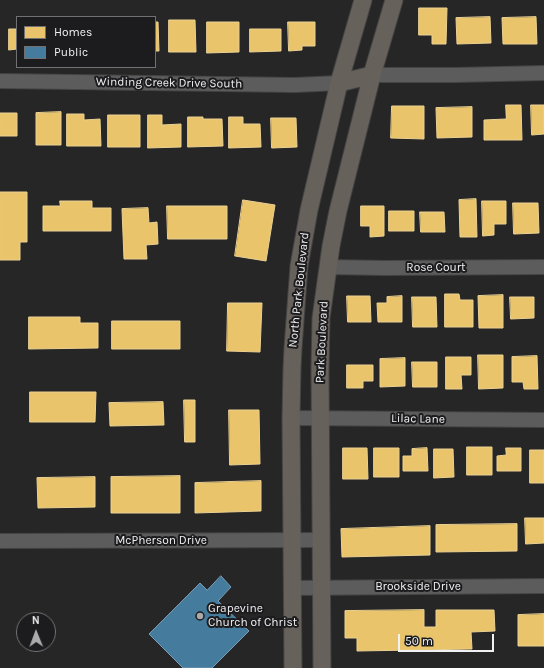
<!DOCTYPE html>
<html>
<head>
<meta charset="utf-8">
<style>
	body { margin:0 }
	#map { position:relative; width:544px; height:668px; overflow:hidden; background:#262626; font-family:Karla,sans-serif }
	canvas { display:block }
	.legend { position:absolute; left:16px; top:16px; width:140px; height:52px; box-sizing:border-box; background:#1c1b1d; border:1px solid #717072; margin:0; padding:5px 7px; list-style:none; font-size:12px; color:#f1f0f2 }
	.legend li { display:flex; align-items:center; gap:8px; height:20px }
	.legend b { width:20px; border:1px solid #717072 }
	.north { position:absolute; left:16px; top:612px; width:40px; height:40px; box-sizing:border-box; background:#1c1b1d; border:1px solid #717072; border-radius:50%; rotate:359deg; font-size:11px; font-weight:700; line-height:16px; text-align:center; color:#f1f0f2 }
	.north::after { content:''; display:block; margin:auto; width:14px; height:18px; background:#aaa9ab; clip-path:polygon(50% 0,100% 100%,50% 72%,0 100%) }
	.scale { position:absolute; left:398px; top:634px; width:96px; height:18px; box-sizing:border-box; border:2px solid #f1f0f2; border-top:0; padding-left:5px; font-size:12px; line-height:14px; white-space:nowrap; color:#f1f0f2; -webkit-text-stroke:3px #1c1b1d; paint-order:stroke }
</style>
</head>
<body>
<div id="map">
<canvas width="544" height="668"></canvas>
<ul class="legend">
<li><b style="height:11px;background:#e9c46a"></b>Homes</li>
<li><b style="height:11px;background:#457b9d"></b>Public</li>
</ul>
<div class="north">N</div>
<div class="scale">50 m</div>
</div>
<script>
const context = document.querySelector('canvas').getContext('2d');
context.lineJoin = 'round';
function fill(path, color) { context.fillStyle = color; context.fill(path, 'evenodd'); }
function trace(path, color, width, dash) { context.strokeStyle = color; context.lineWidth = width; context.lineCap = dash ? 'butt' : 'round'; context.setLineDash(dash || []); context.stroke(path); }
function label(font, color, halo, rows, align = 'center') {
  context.font = font + ' Karla,sans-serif'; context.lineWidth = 4; context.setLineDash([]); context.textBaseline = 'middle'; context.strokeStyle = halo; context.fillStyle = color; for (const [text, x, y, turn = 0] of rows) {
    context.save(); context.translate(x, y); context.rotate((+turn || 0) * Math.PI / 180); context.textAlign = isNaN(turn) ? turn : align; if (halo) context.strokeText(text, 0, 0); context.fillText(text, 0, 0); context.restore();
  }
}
const homes = new Path2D(`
	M419 8H447L446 44H432V35H419Z
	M490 17 491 43 457 44 456 18Z
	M536 17 537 44H503L502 18Z
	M169 20H195L196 52H169Z
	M155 22H158L159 51H155Z
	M207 22H239V52L207 53Z
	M288 22H315V46H302V50L289 51Z
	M9 29H17V49L9 50Z
	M250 29H281V51L250 52Z
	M506 105H521L522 140H484V120L506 119Z
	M531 105H544V134L532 135Z
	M392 106H424V139L391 138Z
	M472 107V137L437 138 436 108Z
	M61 112V145H36V113Z
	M0 113H17V136H0Z
	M67 114H84V120L100 119 101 146H67Z
	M108 115H140V147H108Z
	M148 115H162V125L181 124V147L148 148Z
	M188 117H203V119H222L223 146 188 147Z
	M229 117H243V124H260L261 147 229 148Z
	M271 118H296L297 147 272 148Z
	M0 192H27V242H20V260H0Z
	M476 199 477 237H460L459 200Z
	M243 200 275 205 266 261 235 256Z
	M60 201H92V208H111V231H43V206H60Z
	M482 201H506V224H494V235L483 236Z
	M513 203H538L539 233 514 234Z
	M167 206H227V239H168Z
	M361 206H384V236L370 237V226H361Z
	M148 208 149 223 157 222 158 244 146 245 147 259H124L122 209Z
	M389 211H414V231H389Z
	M420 212H444L445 232H421Z
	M445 294H459L460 300H473V327H445Z
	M503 295V328H479L478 296Z
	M347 296H370L371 322H348Z
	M402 296V322H378L377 303H387V297Z
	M412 297H436L437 327H413Z
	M510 297H534V318L511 319Z
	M228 303H262L260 352 227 351Z
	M29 317H80V323H98V348L29 349Z
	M112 321H180V349H112Z
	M478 355H503V388L479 389Z
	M537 356 538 389H524L523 382H512V357Z
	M446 357H471V375H461L462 389H446Z
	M405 358V386L380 387V359Z
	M412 362H437V387H413Z
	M347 365H373V381H363V388H347Z
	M30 392H96L95 422H30Z
	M184 400H195V442H185Z
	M163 402 164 425 110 426 109 403Z
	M229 410H259L260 464 230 465Z
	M467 447H492V475H467Z
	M343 448H367L368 479H343Z
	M374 448H399V477H374Z
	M427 448 428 471H403V456H412V449Z
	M506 448H521V471H497V456L506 455Z
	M434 449H453L454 477 434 478Z
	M530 450H544V483H530Z
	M180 476V513H111V477Z
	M95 477V507L38 508 37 478Z
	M261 481V511L195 513V483Z
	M525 518H544V543L526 544Z
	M517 524V551L436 552V525Z
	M430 526V555L342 557 341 529Z
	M424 610V627H436V610H494L495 631 471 632 472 649 357 651V638H345V611Z
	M544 614V646H518V615Z`);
fill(homes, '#e9c46a');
trace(homes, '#ebd193', 1);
const public = new Path2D(`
	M221 576 231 587 218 601 249 631 212 668H183L149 634 200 583 207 590Z`);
fill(public, '#457b9d');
trace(public, '#799eb6', 1);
const minor = new Path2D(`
	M372 75H455L544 73
	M0 81 295 85 339 83
	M328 267 384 268 544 267
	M291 418 544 420
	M0 541 321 540
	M293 588 544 586`);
const major = new Path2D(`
	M339 83 372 75
	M293 668 291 418 292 368 293 348 299 266 309 210 339 83 363 0
	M322 668 320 369 321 318 331 246 338 211 372 75 394 0`);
trace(minor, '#444', 16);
trace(major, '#444', 19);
trace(minor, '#5c5c5d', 14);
trace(major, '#67615c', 17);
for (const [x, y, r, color] of [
	[200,616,4,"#aaa9ab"]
]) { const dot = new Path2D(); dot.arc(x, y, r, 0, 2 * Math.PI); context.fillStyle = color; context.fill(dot); trace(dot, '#1c1b1d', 1.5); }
label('12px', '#f1f0f2', '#1c1b1d', [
	["Winding Creek Drive South",169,83,1],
	["Rose Court",436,268],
	["North Park Boulevard",299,290,-84],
	["Park Boulevard",322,342,-87],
	["Lilac Lane",418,419,1],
	["McPherson Drive",161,541],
	["Brookside Drive",418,587]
]);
label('12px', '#f1f0f2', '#1c1b1d', [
	["Grapevine",208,609],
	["Church of Christ",208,623]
], 'left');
</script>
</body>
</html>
